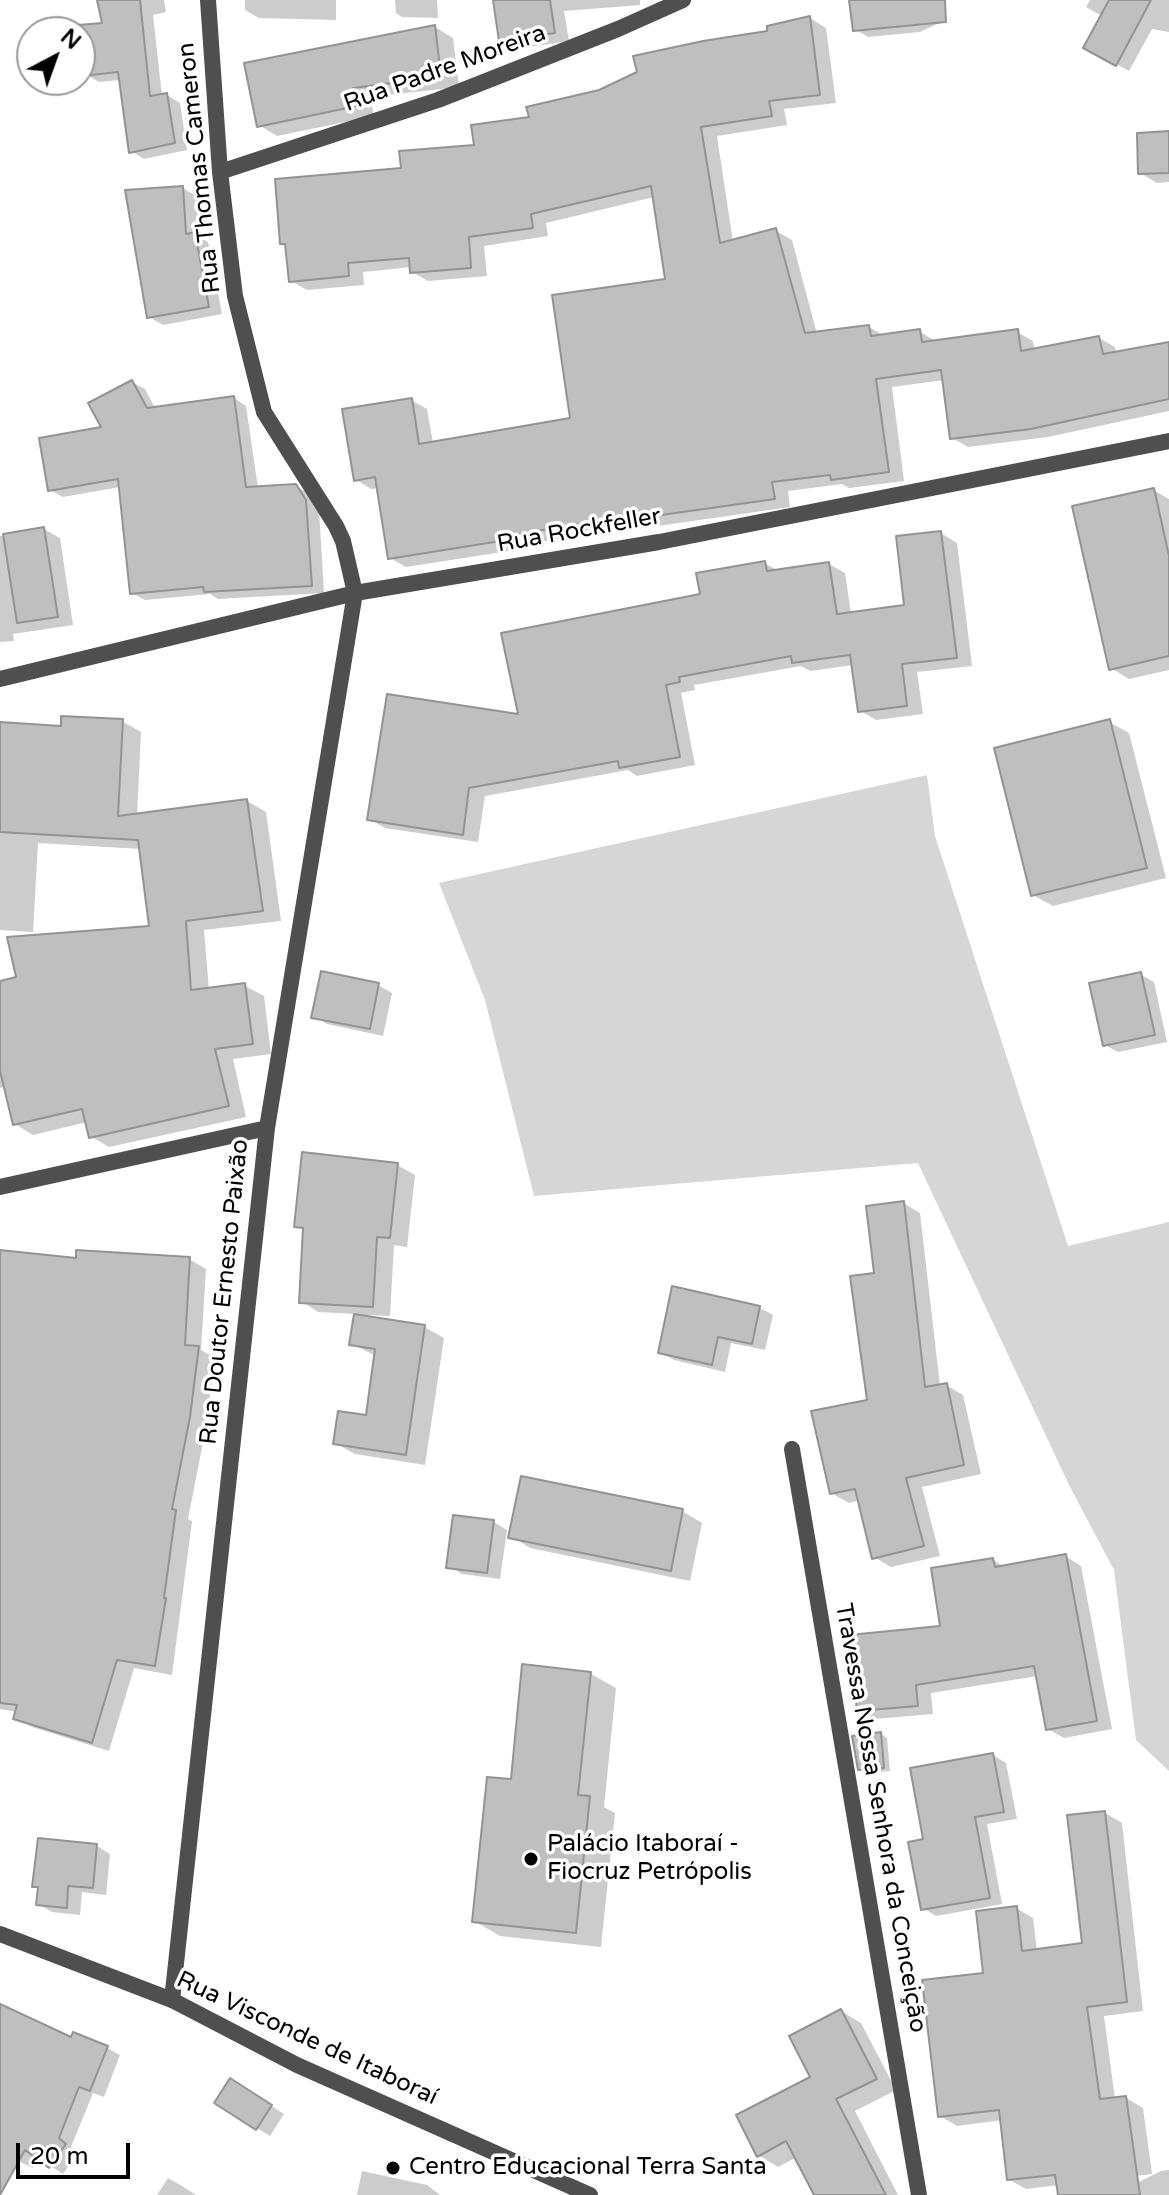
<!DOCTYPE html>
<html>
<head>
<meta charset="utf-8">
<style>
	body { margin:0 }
	#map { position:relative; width:1169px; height:2195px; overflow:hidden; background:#fff; font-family:"Varela Round",sans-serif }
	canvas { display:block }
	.north { position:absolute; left:16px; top:16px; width:80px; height:80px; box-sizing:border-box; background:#fff; border:2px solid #999; border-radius:50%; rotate:41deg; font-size:22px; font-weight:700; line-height:32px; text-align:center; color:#000 }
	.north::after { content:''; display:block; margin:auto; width:28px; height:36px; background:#000; clip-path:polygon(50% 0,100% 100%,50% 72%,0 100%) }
	.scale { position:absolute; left:16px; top:2143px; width:114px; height:36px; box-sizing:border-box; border:4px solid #000; border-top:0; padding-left:10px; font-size:24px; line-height:28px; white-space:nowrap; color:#000; -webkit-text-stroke:6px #fff; paint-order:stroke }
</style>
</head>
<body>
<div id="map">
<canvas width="1169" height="2195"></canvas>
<div class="north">N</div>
<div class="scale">20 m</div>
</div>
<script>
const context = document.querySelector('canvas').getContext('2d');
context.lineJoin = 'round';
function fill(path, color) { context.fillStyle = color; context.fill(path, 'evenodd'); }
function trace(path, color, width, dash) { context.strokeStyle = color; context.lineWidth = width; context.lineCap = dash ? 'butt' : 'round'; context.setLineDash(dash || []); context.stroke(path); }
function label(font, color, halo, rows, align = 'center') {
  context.font = font + ' "Varela Round",sans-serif'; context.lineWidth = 7; context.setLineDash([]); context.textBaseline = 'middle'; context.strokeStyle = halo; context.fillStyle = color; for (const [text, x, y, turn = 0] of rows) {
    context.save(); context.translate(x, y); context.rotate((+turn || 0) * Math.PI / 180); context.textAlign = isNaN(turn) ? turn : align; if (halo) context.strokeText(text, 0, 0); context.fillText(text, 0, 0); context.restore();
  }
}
fill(new Path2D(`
	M927 775 935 836 1068 1246 1169 1222V1771L1136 1740 1114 1570 1070 1487 918 1163 534 1196 485 1000 439 883Z`), '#d6d6d6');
fill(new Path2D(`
	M99 0H164L166 12 153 15 162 96 167 95 180 103 187 150 144 159 131 151 121 80 99 82 85 74 104 25Z
	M245 0H336V20L259 18 245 10Z
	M395 0H437L438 18 402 17 396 13Z
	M495 0H640V5L564 11 569 41 516 49 501 40Z
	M851 0H944L946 20 920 32 868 37 855 29Z
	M1090 0H1169V32L1152 29 1129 71 1085 47 1102 16 1086 7Z
	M810 18 826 28 836 103 784 109 787 125 717 136 733 242 776 231 792 240 817 334 869 327 885 336 920 332 936 341 1017 332 1033 341 1035 351 1099 338 1115 347 1116 354 1169 343V411L1048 437 968 447 952 438 944 380 892 387 904 481 849 488 842 484 788 491 790 507 651 527 644 524 522 545V549L406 567 390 558 378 488 371 489 355 479 411 400 427 409 433 443 573 419 668 281 654 197 546 223 548 236 484 246 487 276 428 281 412 272V267L363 272 364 285 307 290 291 281 286 245 282 243 403 170 477 147 531 119 600 92Z
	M435 27 453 38 459 87 370 97 374 116 277 136 259 125Z
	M1169 133V182L1157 183 1140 173Z
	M183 188 196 196 199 237 208 242 222 314 163 325 149 317Z
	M132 382 145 389 155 408 234 398 246 406 258 488 296 486 309 494 319 509 324 593 218 599 210 594 145 600 132 593 120 487 63 497 50 490 104 428Z
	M1153 490 1169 499V670L1129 679 1111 668Z
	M44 529 60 538 73 625 13 634 14 641 0 642V536Z
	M941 533 957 543 972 666 917 672 923 714 876 720 859 710 854 665 810 671 801 666 694 685 695 690 681 693 695 765 637 776 628 770 485 796 478 842 385 828 369 819 702 595 764 563 779 571 829 564 845 573 851 614 906 607Z
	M122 721 141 732 137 815 247 801 266 812 281 921 204 930 209 990 245 986 264 996 271 1054 233 1059 246 1117 109 1147 90 1136 87 1122 33 1135 15 1124 6 1086 0 1088V983L152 947 141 849 38 843 33 932 0 930V724L63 728Z
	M1109 722 1129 733 1166 878 1053 906 1033 895Z
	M1140 974 1154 982 1167 1042 1118 1052 1105 1045Z
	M378 985 392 993 383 1036 327 1024 314 1016Z
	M397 1165 415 1175 407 1247 394 1245 390 1316 368 1315V1318L424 1327 444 1338 425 1465 355 1454 335 1443 368 1418 376 1356 352 1344 356 1314 318 1312 301 1301 305 1231 296 1226Z
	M903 1203 920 1213 940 1386 946 1385 963 1395 981 1474 922 1487 940 1556 891 1567 874 1557 860 1500 849 1503 831 1493 869 1401 876 1274Z
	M0 1252 78 1260 189 1259 206 1269 201 1350 215 1358 206 1427 188 1519 192 1521 172 1675 134 1668 109 1751 32 1727 15 1718 17 1712 0 1709Z
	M674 1288 760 1308 773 1315 765 1350 731 1343 725 1372 674 1360 660 1352Z
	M682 1511 702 1523 690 1581 530 1548 511 1536Z
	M455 1517 494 1522 507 1530 500 1579 462 1574 449 1566Z
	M1065 1556 1081 1566 1112 1729 1064 1738 1048 1729 1038 1676 931 1693 933 1714 875 1719 859 1710 943 1628 993 1560 1004 1567Z
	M591 1674 616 1688 604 1807 615 1813 601 1947 500 1936 474 1921 512 1782Z
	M881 1734 887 1738 890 1771 866 1773 860 1769Z
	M993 1755 1006 1763 1017 1819 987 1824 1002 1904 936 1916 923 1908 926 1841Z
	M1105 1813 1122 1823 1143 2011 1104 2016 1115 2099 1126 2098 1143 2108 1152 2174 1026 2189 1008 2179 1002 2120 957 2126 940 2116 985 1974 1016 1908 1033 1918 1037 1951 1085 1945Z
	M97 1846 110 1854 106 1895 82 1892 80 1915 52 1912 38 1904 40 1889 35 1886Z
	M841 2011 861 2023 896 2090 855 2111 898 2195H816L797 2157 778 2167 758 2155 813 2077Z
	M0 2015 72 2039 107 2048 120 2055 104 2097 93 2093 71 2147 78 2153 63 2174 38 2158 33 2168 0 2152Z
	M244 2088 284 2114 270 2136 257 2128Z
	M1169 2170V2195H1112L1161 2171Z
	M362 2171 427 2185 440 2195H357Z
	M168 2178 182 2186 196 2195H157Z`), '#0003');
const building = new Path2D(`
	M97 0H140L150 96 167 93 175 143 129 153 118 72 83 76 78 25 102 23Z
	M493 0H550L555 33 499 41Z
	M849 0H945L946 22 853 31Z
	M1109 0H1151L1116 66 1083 48Z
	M810 16 820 95 769 101 772 116 701 127 720 243 776 228 805 333 869 325 871 336 920 329 922 342 1018 329 1021 351 1099 336 1103 354 1169 342V399L1031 429 950 439 941 370 876 379 889 472 831 480 830 475 772 482 775 499 633 519 632 515 507 536V540L388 559 375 477 354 481 342 409 412 398 419 444 570 418 552 295 665 279 651 186 531 214 533 228 469 237 471 268 410 273 409 258 348 263 349 276 289 282 285 244H280L275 179 401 168 399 151 474 145 471 125 529 117 526 107 599 90 637 72 633 56 703 41 767 31V26Z
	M435 25 441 77 353 88 357 106 257 127 244 63Z
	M1169 131V173L1138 174 1137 133Z
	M183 186 186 234 195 232 209 307 147 318 125 190Z
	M132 380 147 408 234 396 246 487 296 484 306 500 312 586 204 592 203 587 130 594 118 479 48 491 39 438 101 427 88 403Z
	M1154 488 1169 556V656L1109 670 1072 506Z
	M44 527 58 617 17 623 3 534Z
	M941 531 957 658 902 664 907 706 858 712 850 655 792 663 791 656 679 677 680 682 666 685 680 757 619 768 618 761 469 788 463 835 367 820 387 694 518 714 501 633 700 594 696 573 765 561 767 571 829 562 837 614 904 605 896 536Z
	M61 716 123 719 118 816 247 799 263 911 186 921 191 990 245 983 253 1044 215 1049 229 1106 89 1138 82 1109 13 1125 0 1071V981L16 977 7 937 149 926 138 840 0 832V722L61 726Z
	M1110 719 1147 868 1031 896 994 748Z
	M321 971 379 983 370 1029 311 1018Z
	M1141 972 1155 1035 1103 1046 1089 983Z
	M302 1152 398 1163 390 1238 377 1237 373 1307 299 1303 303 1228 294 1227Z
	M904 1201 925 1387 947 1383 964 1465 906 1478 924 1546 872 1559 855 1489 830 1494 811 1411 867 1400 850 1276 874 1273 866 1206Z
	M0 1250 76 1258V1250L190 1257 185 1345 199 1346 190 1417 172 1509 176 1510 164 1598H166L155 1666 117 1660 92 1743 13 1719 17 1705 0 1703Z
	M672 1286 760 1306 752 1344 718 1337 712 1365 658 1353Z
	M354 1314 425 1325 406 1455 333 1444 338 1411 366 1415 375 1349 349 1345Z
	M521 1476 683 1509 671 1571 508 1538Z
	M453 1515 494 1520 487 1573 446 1568Z
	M1066 1554 1097 1721 1046 1730 1034 1666 916 1685 918 1706 857 1711 849 1635 940 1626 931 1568 993 1558 995 1567Z
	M522 1664 591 1672 578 1795 590 1796 576 1933 472 1922 487 1777 511 1779Z
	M881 1732 884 1768 858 1770 852 1736Z
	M993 1753 1004 1812 975 1817 990 1898 921 1910 908 1842 923 1839 910 1768Z
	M1105 1811 1127 2002 1087 2007 1100 2099 1126 2096 1140 2195H1058L1055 2175 1007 2180 999 2110 938 2117 922 1980 983 1973 976 1911 1017 1906 1022 1951 1082 1943 1067 1815Z
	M38 1838 97 1844 93 1888 68 1886 67 1908 36 1905 38 1887H32Z
	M0 2004 71 2037 73 2032 108 2046 90 2091 79 2087 59 2138 66 2144 49 2168 25 2150 0 2195Z
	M841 2009 877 2079 836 2099 886 2195H814L786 2141 757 2157 736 2115 810 2077 789 2036Z
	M230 2078 272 2105 256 2130 214 2103Z`);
fill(building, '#bfbfbf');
trace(building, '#939393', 2);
trace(new Path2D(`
	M792 1449 919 2195`), '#4f4f4f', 16);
trace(new Path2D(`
	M220 172 438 100 618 29 683 0
	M0 679 355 593 659 542 1169 441
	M0 1187 267 1128
	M172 2000 267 1128 355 593 343 541 336 526 264 412 235 296 220 172 208 0`), '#4f4f4f', 16);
trace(new Path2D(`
	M0 1934 172 2000 297 2065 590 2195`), '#4f4f4f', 16);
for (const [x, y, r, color] of [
	[531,1859,8,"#000"],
	[393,2168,8,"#000"]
]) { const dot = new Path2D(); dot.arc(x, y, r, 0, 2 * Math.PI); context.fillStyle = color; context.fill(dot); trace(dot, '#fff', 3); }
label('24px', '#000', '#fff', [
	["Rua Padre Moreira",445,69,-20],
	["Rua Thomas Cameron",200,168,-96],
	["Rua Rockfeller",579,531,-10],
	["Rua Doutor Ernesto Paixão",225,1292,-84],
	["Travessa Nossa Senhora da Conceição",880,1818,80],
	["Rua Visconde de Itaboraí",307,2039,25]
]);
label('24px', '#000', '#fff', [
	["Palácio Itaboraí -",547,1845],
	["Fiocruz Petrópolis",547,1873],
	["Centro Educacional Terra Santa",409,2168]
], 'left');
</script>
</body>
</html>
